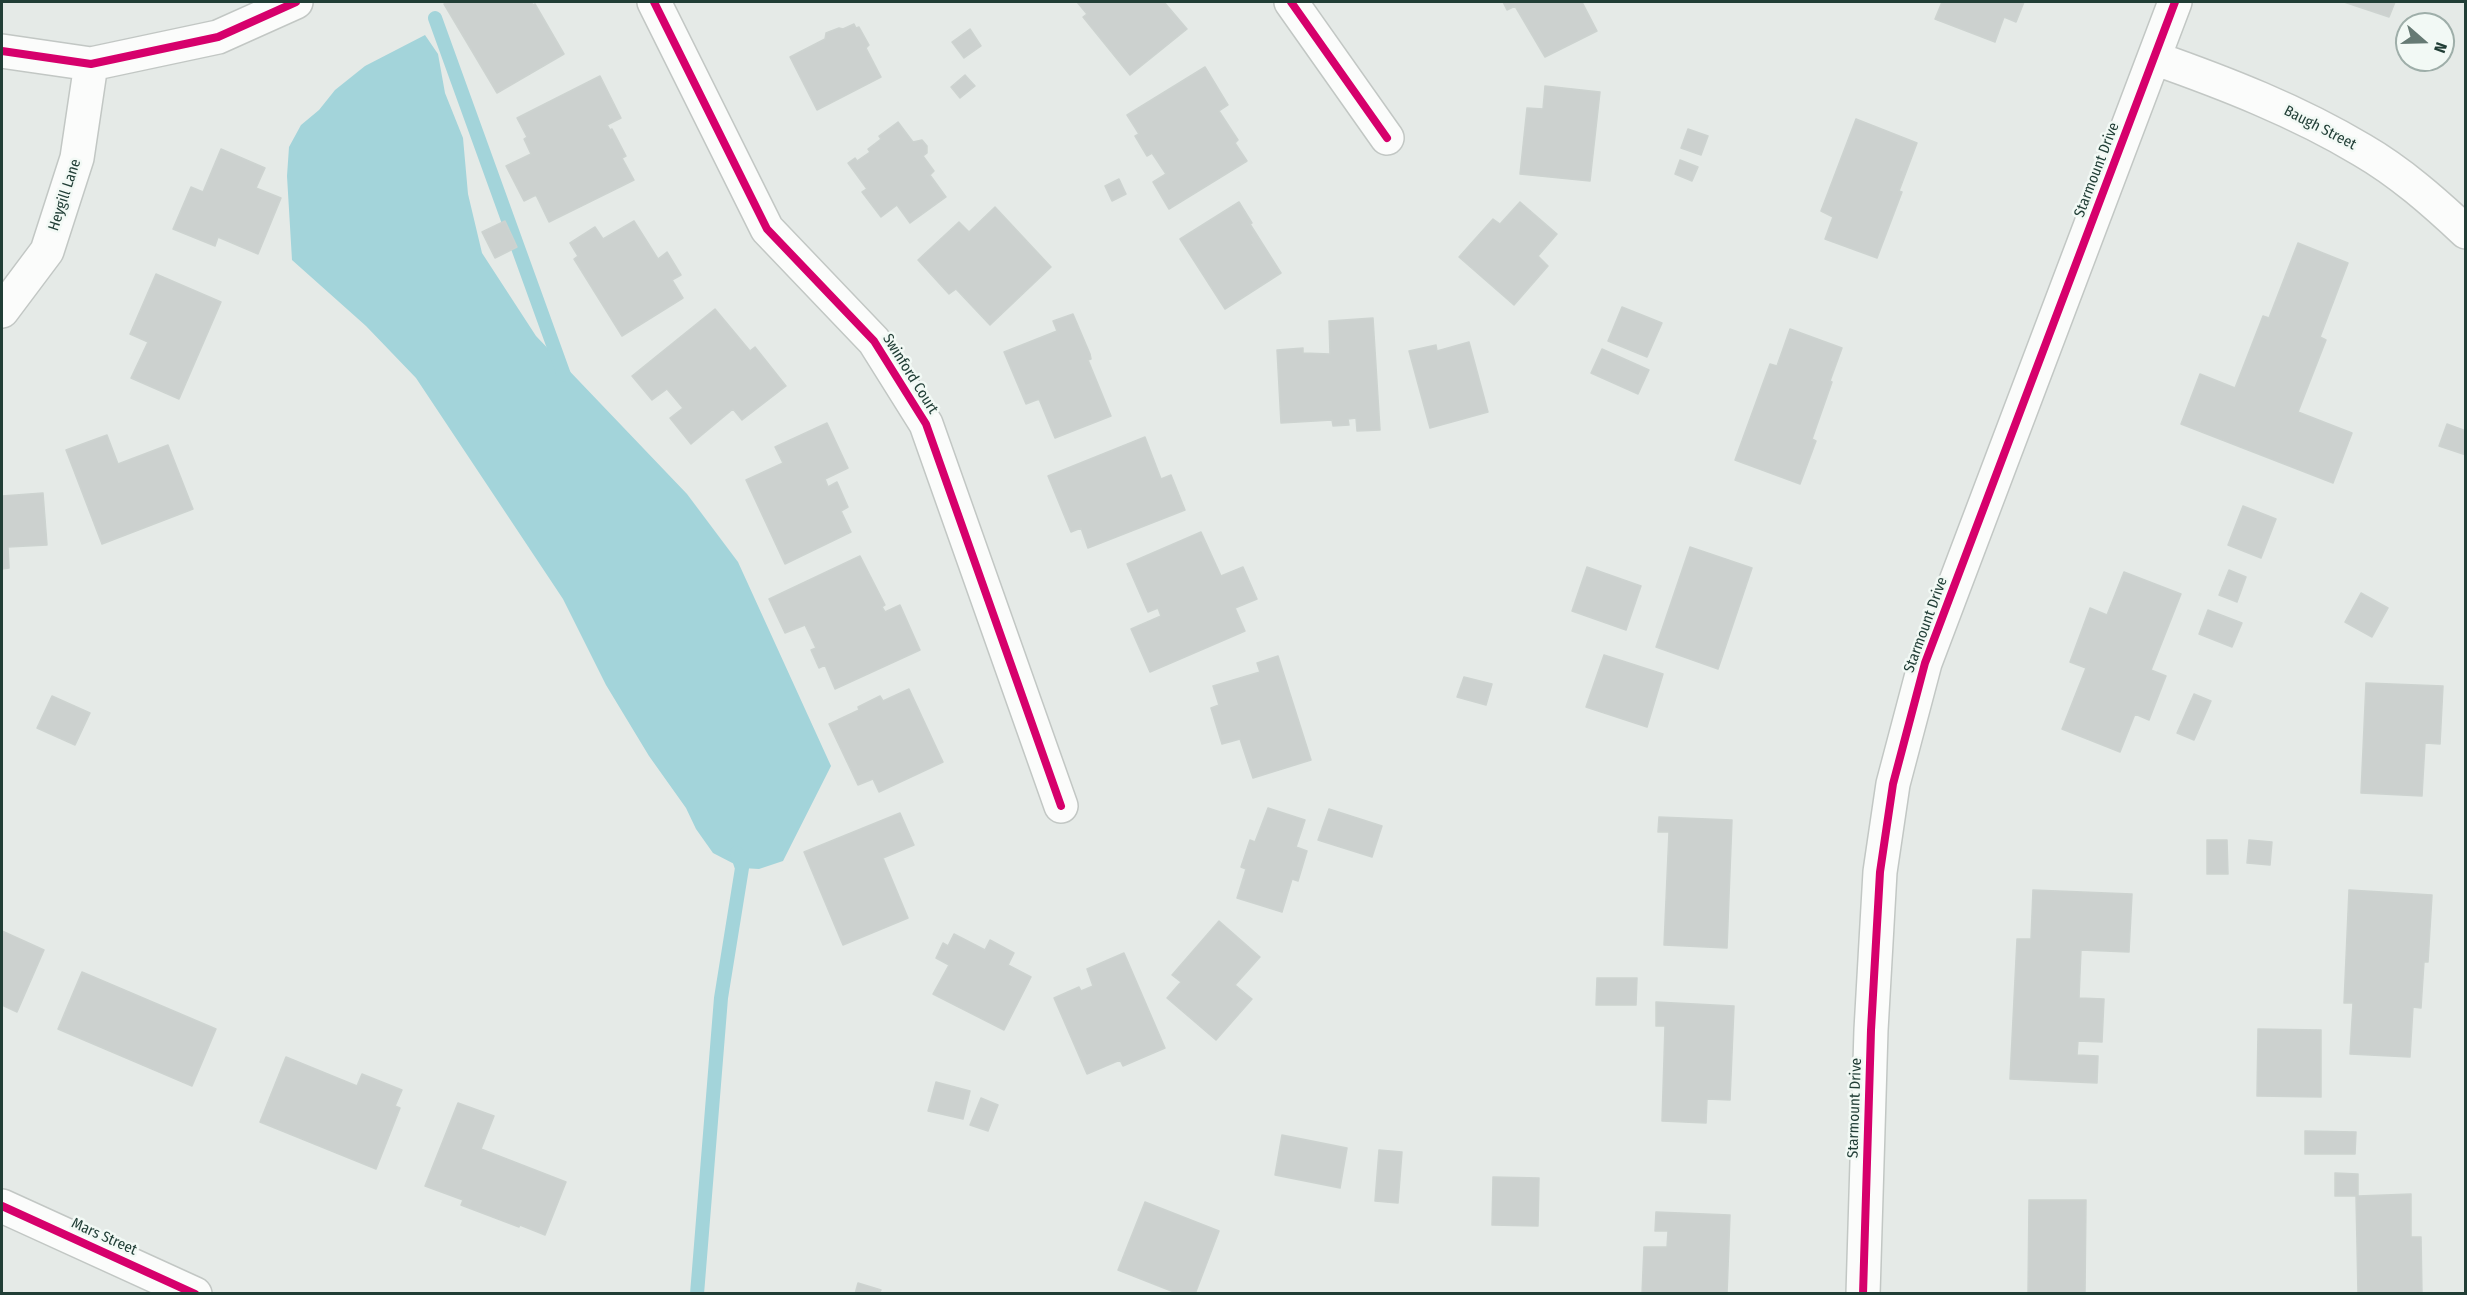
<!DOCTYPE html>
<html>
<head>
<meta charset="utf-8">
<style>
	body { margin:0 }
	#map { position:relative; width:2467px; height:1295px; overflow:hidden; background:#e5eae7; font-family:"Fira Sans Condensed",sans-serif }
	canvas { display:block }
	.frame { position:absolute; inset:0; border:3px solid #213e36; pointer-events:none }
	.north { position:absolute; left:2395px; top:12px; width:60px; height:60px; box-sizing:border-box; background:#f2f9f5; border:2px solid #9eaea9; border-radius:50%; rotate:110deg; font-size:16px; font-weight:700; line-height:24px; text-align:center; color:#213e36 }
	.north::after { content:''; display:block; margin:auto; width:21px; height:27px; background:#667a74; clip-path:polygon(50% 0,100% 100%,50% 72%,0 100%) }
</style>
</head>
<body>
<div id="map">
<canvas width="2467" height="1295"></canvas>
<div class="frame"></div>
<div class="north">N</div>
</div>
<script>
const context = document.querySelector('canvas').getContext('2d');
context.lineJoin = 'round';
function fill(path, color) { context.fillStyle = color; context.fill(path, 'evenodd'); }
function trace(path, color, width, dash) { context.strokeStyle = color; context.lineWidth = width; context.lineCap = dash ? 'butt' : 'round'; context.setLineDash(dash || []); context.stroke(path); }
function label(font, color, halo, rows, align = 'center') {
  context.font = font + ' "Fira Sans Condensed",sans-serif'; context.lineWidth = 5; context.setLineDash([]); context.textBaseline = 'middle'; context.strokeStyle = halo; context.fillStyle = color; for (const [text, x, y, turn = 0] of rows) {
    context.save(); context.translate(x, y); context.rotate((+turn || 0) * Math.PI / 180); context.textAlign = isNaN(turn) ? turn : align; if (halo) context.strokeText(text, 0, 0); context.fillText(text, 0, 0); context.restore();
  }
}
fill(new Path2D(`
	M425 35 438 54 445 93 463 138 468 194 482 253 536 336 687 494 738 562 831 766 783 861 759 869 742 868 713 853 696 829 686 808 649 756 606 685 563 599 416 378 366 326 292 260 287 176 289 147 301 125 319 110 335 90 365 66Z`), '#a3d4da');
trace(new Path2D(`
	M435 18 564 375
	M697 1294 721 998 742 868 737 853`), '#a3d4da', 14);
const building = new Path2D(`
	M448 2H531L533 5 535 4 564 54 497 93 444 4Z
	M1077 2H1164L1187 29 1130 75 1083 17 1087 14Z
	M1503 2H1582L1597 31 1545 57 1515 6 1507 10Z
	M1942 2H2024L2016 22 2004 17 1995 42 1935 19Z
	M2344 2H2395L2389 17Z
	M854 24 856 28 859 27 869 45 866 48 881 77 817 110 790 57 825 39 826 33 839 28 843 29Z
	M970 29 981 46 964 58 952 42Z
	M1205 67 1228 105 1219 111 1238 140 1235 143 1247 161 1169 209 1153 182 1166 174 1152 153 1147 156 1135 136 1139 134 1127 115Z
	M965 75 975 86 960 98 951 87Z
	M600 76 621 118 607 125 610 130 612 129 626 156 622 158 634 180 549 222 536 195 524 201 506 166 531 154 524 139 527 137 517 118Z
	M1545 86 1600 92 1590 181 1520 174 1527 108 1543 109Z
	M1856 119 1917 143 1899 191 1902 192 1877 258 1825 239 1833 217 1821 211Z
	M898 122 913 142 922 140 927 146V153L923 156 934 171 930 175 946 197 910 223 897 205 881 217 862 192 867 189 848 163 855 158 857 161 870 152 868 149 881 139 879 136Z
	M1688 129 1708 136 1701 155 1681 148Z
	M221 149 265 168 256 188 281 198 258 254 218 237 215 246 173 229 191 187 203 192Z
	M1680 160 1698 167 1692 181 1675 174Z
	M1119 179 1126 194 1112 201 1105 186Z
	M1239 202 1252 223 1250 224 1281 273 1225 309 1180 239Z
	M1520 202 1557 234 1538 256 1548 266 1514 305 1459 257 1493 219 1500 224Z
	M995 207 1051 267 990 325 956 289 949 294 918 260 959 222 969 232Z
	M505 221 517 247 495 258 482 232Z
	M634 221 658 259 667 252 681 275 672 280 683 298 622 336 574 259 578 256 570 243 595 227 603 239Z
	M2298 243 2348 263 2320 337 2326 340 2298 412 2352 433 2333 483 2181 424 2200 374 2235 388 2263 316 2269 318Z
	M156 274 221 302 179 399 131 378 148 342 130 334Z
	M1622 307 1662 323 1647 357 1608 341Z
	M715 309 750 351 755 347 786 386 742 420 733 409 691 444 670 418 683 408 667 389 652 400 632 376Z
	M1073 314 1090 354 1091 359 1088 360 1111 416 1055 438 1039 399 1026 404 1004 352 1057 331 1053 321Z
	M1373 318 1380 430 1357 431 1356 418 1348 419 1349 425 1333 426 1332 420 1281 423 1277 350 1303 348V353L1330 354 1329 321Z
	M1790 329 1842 348 1830 381 1832 382 1812 439 1816 441 1800 484 1735 460 1770 364 1777 366Z
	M1469 342 1488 412 1430 428 1409 351 1436 345 1437 351Z
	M1602 349 1649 370 1638 394 1591 373Z
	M827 423 848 468 825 479 828 487 837 482 848 507 841 511 851 532 785 564 746 480 783 463 775 447Z
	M2447 424 2466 431V455L2439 446Z
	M107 435 118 464 168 445 193 509 102 544 66 450Z
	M1145 437 1161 479 1171 475 1185 510 1088 548 1081 528 1071 532 1048 476Z
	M43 493 47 545 8 547 9 568 2 569V496Z
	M2243 506 2276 519 2261 558 2228 545Z
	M1201 532 1221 576 1243 567 1257 599 1235 608 1245 631 1150 672 1131 629 1161 616 1158 608 1148 612 1127 564Z
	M1690 547 1752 568 1718 669 1656 647Z
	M860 556 885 605 882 607 885 612 900 605 920 650 835 689 825 665 819 668 811 650 816 648 805 625 785 633 769 599Z
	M1587 567 1641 586 1626 630 1572 611Z
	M2229 570 2246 577 2237 602 2219 595Z
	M2124 572 2181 594 2151 670 2166 676 2149 720 2135 714 2120 752 2062 729 2086 668 2070 662 2090 608 2107 615Z
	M2361 593 2388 608 2372 637 2345 622Z
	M2208 610 2242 623 2232 647 2199 634Z
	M1604 655 1663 674 1647 727 1586 707Z
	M1278 656 1311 760 1253 778 1240 739 1222 744 1211 708 1219 705 1213 686 1260 672 1257 663Z
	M1464 677 1492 684 1486 705 1457 697Z
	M2366 683 2443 686 2440 744 2425 743 2422 796 2361 793Z
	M909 689 943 762 879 792 873 779 858 785 829 724 859 710 858 707 880 696 883 701Z
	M2194 694 2211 701 2194 740 2177 733Z
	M52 696 90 713 75 745 37 728Z
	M1268 808 1305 820 1296 847 1307 851 1298 881 1292 879 1282 912 1237 898 1246 869 1241 867 1250 840 1255 842Z
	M1329 809 1382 826 1372 857 1318 840Z
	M900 813 914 845 883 858 908 918 843 945 804 852Z
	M1659 817 1732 820 1727 948 1664 945 1669 832H1658Z
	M2207 840H2227L2228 874H2207Z
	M2249 840 2272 842 2270 865 2247 863Z
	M2033 890 2132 894 2129 952 2081 950 2079 998 2104 999 2102 1042 2078 1041 2077 1055 2098 1056 2097 1083 2010 1079 2017 939H2031Z
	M2349 890 2432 895 2428 962H2424L2421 1008 2413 1007 2410 1057 2350 1054 2353 1003H2344Z
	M1219 921 1260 957 1235 985 1252 999 1216 1040 1167 998 1181 982 1172 975Z
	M2 931 44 950 17 1012 2 1005Z
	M954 934 985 950 990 940 1014 953 1008 965 1031 977 1004 1030 933 994 949 965 936 958 943 943 948 946Z
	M1124 953 1165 1048 1123 1066 1120 1060 1087 1074 1054 998 1079 987 1081 991 1093 986 1087 969Z
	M82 972 216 1029 192 1086 58 1029Z
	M1597 978H1637L1636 1005H1596Z
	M1656 1002 1734 1006 1730 1100 1707 1099 1706 1123 1662 1121 1665 1026H1656Z
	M2258 1029 2321 1030V1097L2257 1096Z
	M286 1057 357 1086 362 1074 402 1090 395 1106 400 1108 376 1169 260 1122Z
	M936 1082 970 1091 963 1119 928 1111Z
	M981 1098 998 1105 988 1131 970 1125Z
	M458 1103 494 1116 481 1149 566 1182 545 1235 520 1225 519 1227 461 1205 463 1200 425 1186Z
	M2305 1131 2356 1132 2355 1154H2305Z
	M1282 1135 1347 1148 1340 1188 1275 1175Z
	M1379 1150 1402 1152 1398 1203 1375 1201Z
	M2335 1173 2358 1174V1196L2411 1194V1237H2421L2422 1294H2358L2356 1196H2335Z
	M1493 1177 1539 1178 1538 1226 1492 1225Z
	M2029 1200H2086L2085 1294H2028Z
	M1145 1202 1219 1231 1195 1294H1179L1118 1270Z
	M1656 1212 1730 1215 1727 1294H1642L1644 1247H1667L1668 1231H1655Z
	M858 1283 881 1290 879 1294H855Z`);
fill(building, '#ccd1cf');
trace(building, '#cdd3d0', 1.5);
const minor = new Path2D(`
	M654 2 767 229 874 341 926 424 1061 806
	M1291 2 1387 138
	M2 51 91 64 218 37 296 2
	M2154 58C2225 83 2297 111 2362 150 2400 172 2434 202 2466 232
	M2 311 47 251 77 158 91 64
	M2 1206 195 1294
	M1863 1294 1871 1030 1880 872 1893 784 1925 663 2175 2`);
trace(minor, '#c2c7c4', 36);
trace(minor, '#fbfcfb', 33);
trace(new Path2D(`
	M654 2 767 229 874 341 926 424 1061 806
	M1291 2 1387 138
	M2 51 91 64 218 37 296 2
	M2 1206 195 1294
	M1863 1294 1871 1030 1880 872 1893 784 1925 663 2175 2`), '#d6006c', 8);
label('15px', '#213e36', '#f2f9f5', [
	["Baugh Street",2320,128,27],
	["Starmount Drive",2097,170,-69],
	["Heygill Lane",65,195,-72],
	["Swinford Court",910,374,58],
	["Starmount Drive",1926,625,-70],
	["Starmount Drive",1855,1108,-88],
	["Mars Street",104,1237,24]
]);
</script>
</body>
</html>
